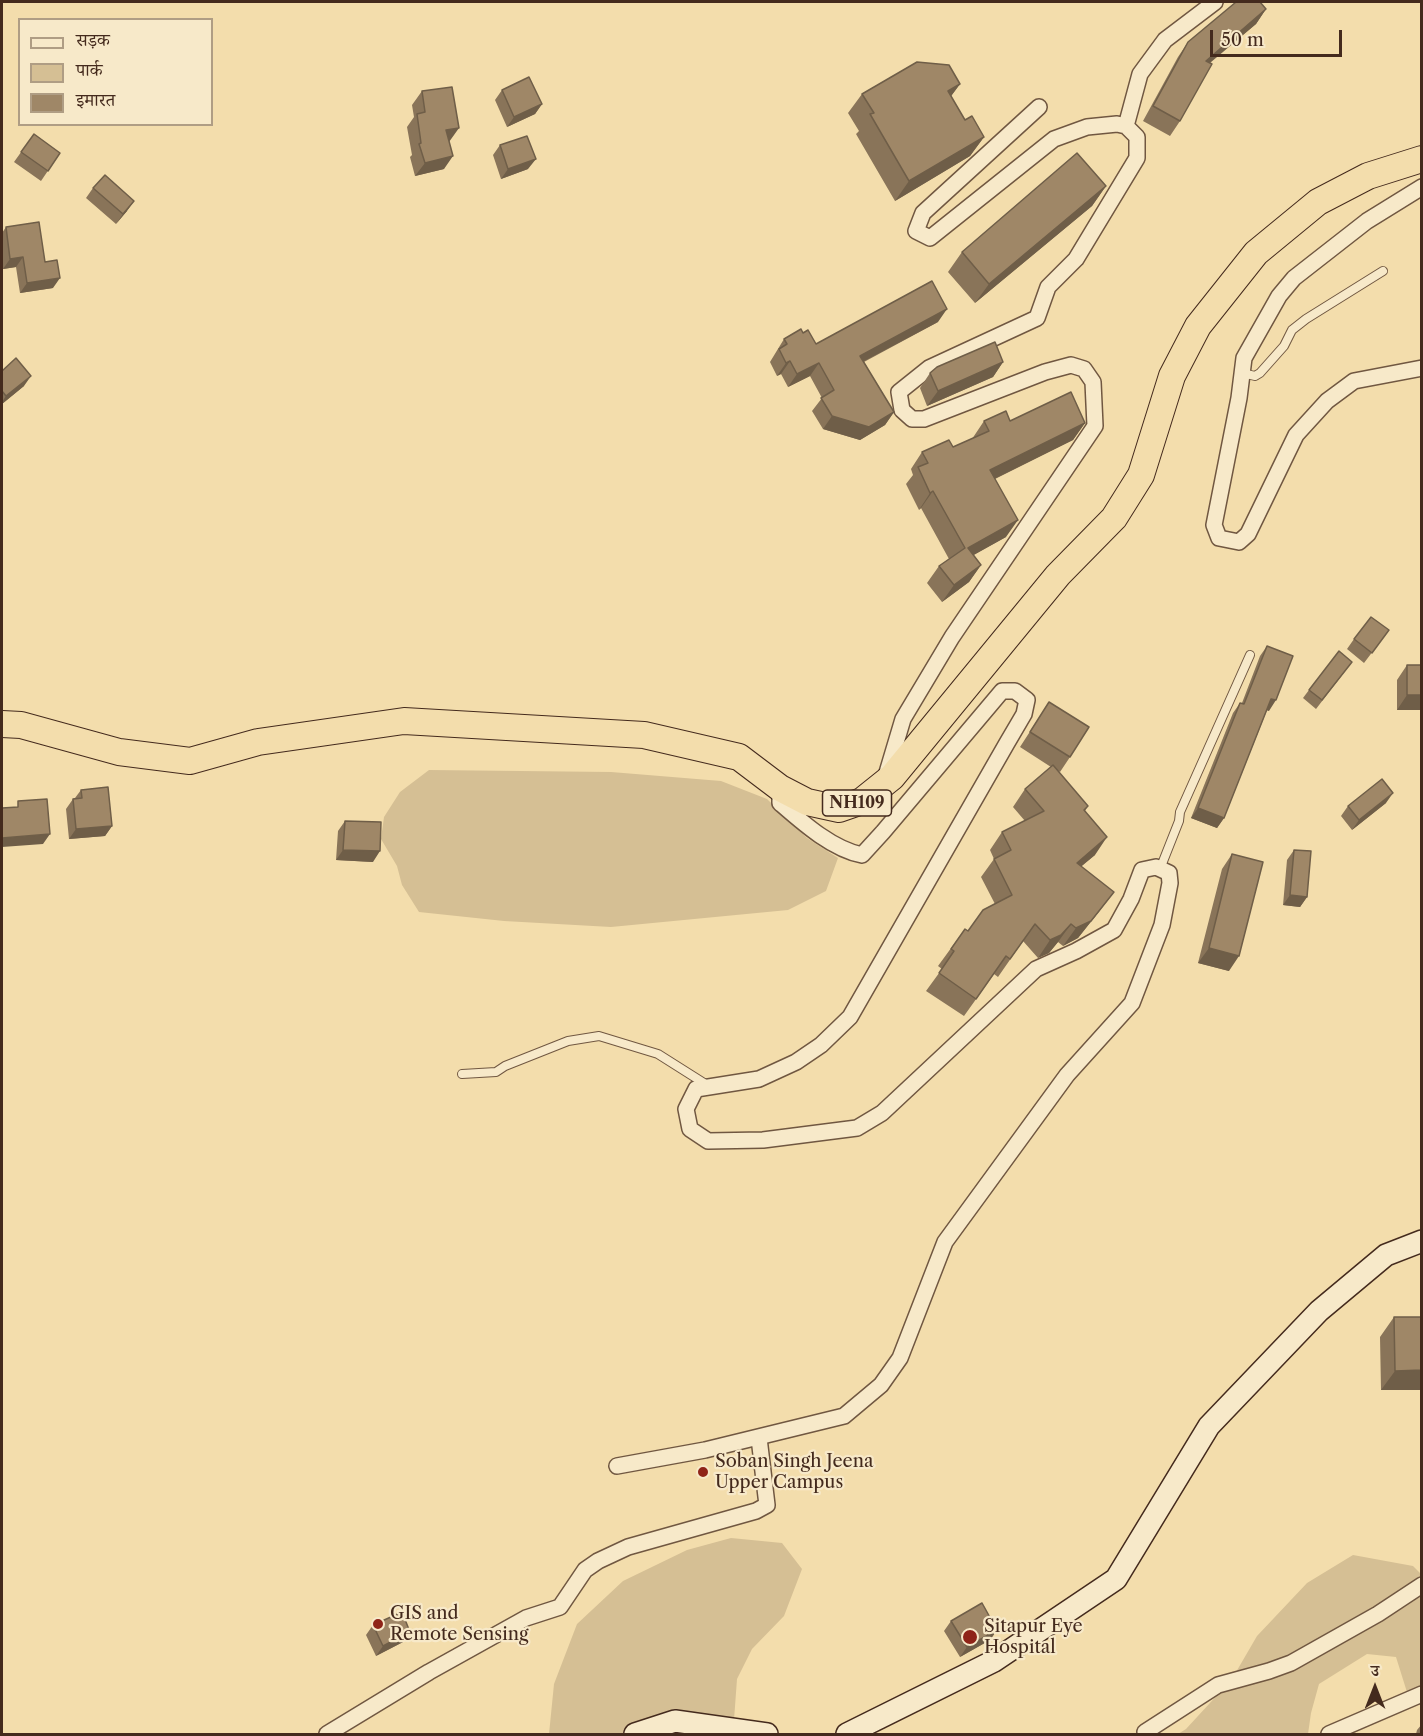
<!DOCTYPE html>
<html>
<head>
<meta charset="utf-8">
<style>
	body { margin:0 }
	#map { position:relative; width:1423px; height:1736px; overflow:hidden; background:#f3ddac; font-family:"Libre Caslon Text","Noto Serif Devanagari",serif }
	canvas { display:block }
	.frame { position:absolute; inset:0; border:3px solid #442a1d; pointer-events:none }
	.legend { position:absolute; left:18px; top:18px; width:195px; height:108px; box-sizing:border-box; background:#f7e9c9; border:2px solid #af9d84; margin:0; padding:8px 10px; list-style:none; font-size:18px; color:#442a1d }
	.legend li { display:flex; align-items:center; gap:12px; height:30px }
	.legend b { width:30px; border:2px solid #af9d84 }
	.north { position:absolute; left:1345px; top:1658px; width:60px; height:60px; -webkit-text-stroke:4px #f7e9c9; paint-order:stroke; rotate:0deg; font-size:16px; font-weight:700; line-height:24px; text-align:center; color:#442a1d }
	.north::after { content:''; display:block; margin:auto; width:21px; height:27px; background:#442a1d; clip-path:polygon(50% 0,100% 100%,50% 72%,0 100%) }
	.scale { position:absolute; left:1210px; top:30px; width:132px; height:27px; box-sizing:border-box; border:3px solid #442a1d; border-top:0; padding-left:8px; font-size:18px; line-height:21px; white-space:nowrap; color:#442a1d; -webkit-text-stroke:4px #f7e9c9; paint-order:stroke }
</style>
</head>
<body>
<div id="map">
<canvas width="1423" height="1736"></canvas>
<div class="frame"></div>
<ul class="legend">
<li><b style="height:8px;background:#f7e9c9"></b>सड़क</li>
<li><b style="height:16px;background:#d5bf94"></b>पार्क</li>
<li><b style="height:16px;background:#9f8767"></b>इमारत</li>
</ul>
<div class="north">उ</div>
<div class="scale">50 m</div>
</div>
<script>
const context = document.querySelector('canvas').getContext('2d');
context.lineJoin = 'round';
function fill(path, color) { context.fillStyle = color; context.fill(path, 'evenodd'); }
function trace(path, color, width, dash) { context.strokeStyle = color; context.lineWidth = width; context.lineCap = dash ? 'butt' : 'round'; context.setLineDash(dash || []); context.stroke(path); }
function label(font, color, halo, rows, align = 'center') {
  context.font = font + ' "Libre Caslon Text",serif'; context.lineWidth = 4.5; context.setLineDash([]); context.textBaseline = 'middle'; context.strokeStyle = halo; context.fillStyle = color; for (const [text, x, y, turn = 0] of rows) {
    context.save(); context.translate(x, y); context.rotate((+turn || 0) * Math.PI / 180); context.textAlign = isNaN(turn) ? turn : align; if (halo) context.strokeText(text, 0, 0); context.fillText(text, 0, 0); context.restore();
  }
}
fill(new Path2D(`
	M429 770 611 772 721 781 767 799 807 838 838 858 826 891 788 910 611 927 504 921 419 912 402 885 397 866 381 839 384 817 400 792Z
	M731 1538 782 1543 802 1569 784 1616 752 1649 737 1679 734 1720 766 1734H549L554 1684 577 1624 623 1581 687 1550Z
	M1353 1555 1413 1566 1421 1574V1705H1411L1396 1657 1367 1654 1319 1684 1311 1713 1308 1734H1178L1186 1729 1232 1679 1257 1636 1307 1583Z`), '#d5bf94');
const lane = new Path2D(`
	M1242 373 1255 376 1260 373 1284 346 1292 330 1306 319 1383 271
	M1160 869 1179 821 1180 812 1250 655
	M462 1074 496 1072 505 1066 568 1041 599 1036 658 1054 707 1085`);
const street = new Path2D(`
	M1126 126 1140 74 1165 40 1215 2
	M1422 187 1367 221 1294 278 1279 296 1244 358 1239 398 1214 525 1219 538 1239 542 1248 534 1296 435 1327 401 1354 381 1422 368
	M886 776 903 719 952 637 1095 426 1093 382 1084 369 1071 365 1045 372 924 419H912L902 410 899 392 929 368 1037 318 1048 287 1076 259 1137 158V137L1126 126 1117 124 1087 127 1054 139 930 238 916 231 923 213 1039 107
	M617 1466 705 1450 844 1416 881 1385 900 1358 945 1242 1067 1075 1132 1003 1162 925 1170 883 1169 873 1156 867 1142 870 1131 899 1114 930 1076 951 1036 969 882 1113 857 1128 763 1140 708 1141 690 1129 686 1109 696 1089 759 1079 796 1062 821 1045 850 1017 1007 743 1024 714 1027 700 1015 691H1002L883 832 862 855C832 849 803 823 780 803V788
	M1145 1732 1218 1685 1269 1671 1291 1663 1378 1614 1422 1585
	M327 1734 429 1672 526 1618 560 1607 585 1570 598 1561 628 1547 756 1511 767 1505 759 1438
	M1329 1734 1422 1694`);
const secondary = new Path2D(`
	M635 1734 675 1721 767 1734
	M847 1734 994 1661 1116 1579 1209 1426 1319 1311 1386 1255 1422 1241`);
const highway = new Path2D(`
	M2 724 21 725 119 752 190 761 258 742 404 721 644 735 739 757 780 788 807 802 839 809 862 801 892 777 1058 575 1114 518 1141 475 1172 376 1198 326 1256 253 1318 202 1368 176 1422 159`);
trace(lane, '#705741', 10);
trace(street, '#705741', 18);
trace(secondary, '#442a1d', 24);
trace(highway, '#442a1d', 28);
trace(lane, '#f7e9c9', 8);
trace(street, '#f7e9c9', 15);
trace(secondary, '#f7e9c9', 21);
trace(highway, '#f3ddac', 26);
fill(new Path2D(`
	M1266 9 1256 24 1210 63 1180 121 1170 136 1143 121 1178 57 1188 42Z
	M960 84 951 96 965 120 984 137 970 156 895 201 856 134 859 131 848 113 862 94Z
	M502 90 542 104 535 114 507 127 495 100Z
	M422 91 449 141 444 169 415 176 410 157 412 155 407 127 414 117 412 105Z
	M34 134 60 153 41 181 14 162Z
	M500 145 528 169 501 179 493 155Z
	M1106 186 1092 206 975 303 948 272 962 252Z
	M93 188 127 211 116 224 86 198Z
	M6 227 45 262 53 288 20 293 16 267 3 269 2 255V233Z
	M938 322 864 362 894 412 885 425 860 440 823 429 812 411 822 398 810 376 788 387 781 374 777 376 770 362 784 339 816 344Z
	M1003 362 993 377 927 406 920 388 930 373Z
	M2 371 24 386 2 404Z
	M984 421H1010L1085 423 1073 440 995 479 1006 537 973 555 981 565 969 582 942 602 927 583 939 566 949 559 921 508 919 510 906 484 913 475 911 469 922 452 953 447 972 439Z
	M1389 630 1364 663 1347 649 1354 639Z
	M1267 646 1269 711 1267 710 1224 818 1217 828 1191 818 1233 713 1240 703H1242L1260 656Z
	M1407 665 1422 710H1397V680Z
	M1346 670 1316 709 1303 698 1309 690Z
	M1049 702 1070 757 1060 772 1057 770 1088 806 1085 811 1095 855 1081 866 1101 909 1078 938 1063 946 1058 942 1049 953 1038 958 1023 941 998 977 994 974 964 1016 926 991 942 969 938 966 965 929 968 931 995 904 981 877 994 859 990 850 1002 832 1025 821 1013 807 1025 789 1051 767 1020 747Z
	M81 790 112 826 105 836 69 839 66 809 73 799 75 798Z
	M1386 803 1352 830 1341 816 1348 806Z
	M345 821 373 862 336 860 338 831Z
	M1294 850 1307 897 1300 907 1283 905 1287 860Z
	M1232 854 1229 971 1198 963 1222 869Z
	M1394 1317H1422V1390H1381L1380 1337Z
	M951 1621 997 1630 990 1640 960 1657 944 1631Z
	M373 1625 403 1642 376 1656 366 1635Z
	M1422 1724V1734H1416L1417 1730Z`), '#897459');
fill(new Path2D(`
	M1266 9 1256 24 1195 75 1206 61Z
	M960 84 946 103 948 91Z
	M542 104 535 114 507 127 514 117Z
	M459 128 449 142 446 130Z
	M984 137 970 156 895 201 909 181Z
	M453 156 444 169 415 176 425 163Z
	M536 159 528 169 501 179 508 169Z
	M1106 186 1092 206 975 303 989 284Z
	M134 201 127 211 116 224 123 214Z
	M23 257 16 267 3 269 10 259Z
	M60 278 53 288 20 293 27 283Z
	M947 309 938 322 851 368 860 356Z
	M790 361 781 374 777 376 786 363Z
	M1003 362 993 377 927 406 938 391Z
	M819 363 810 376 788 387 797 374Z
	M31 376 24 386 2 404V402L6 396Z
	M894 412 885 425 860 440 823 429 832 416Z
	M1085 423 1073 440 978 487 990 470Z
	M933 491 921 508 919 510 930 493Z
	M1018 520 1006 537 956 565 968 548Z
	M981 565 969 582 942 602 954 585Z
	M1407 695H1422V710H1397Z
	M1271 699 1276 700 1269 711 1264 709Z
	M1393 793 1386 803 1352 830 1359 820Z
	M1198 808 1224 818 1217 828 1191 818Z
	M112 826 105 836 69 839 76 829Z
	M50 834 43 844 2 847V838Z
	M1107 837 1095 855 1064 881 1077 863Z
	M343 850 380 851 373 862 336 860Z
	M1114 892 1101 909 1078 938 1063 946 1076 928Z
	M1290 895 1307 897 1300 907 1283 905Z
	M1071 924 1058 942 1049 953 1038 958 1050 940Z
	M1209 948 1239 956 1229 971 1198 963Z
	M1422 1370V1390H1381L1395 1371Z
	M997 1630 990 1640 960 1657 967 1647Z
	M410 1632 403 1642 376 1656 383 1646Z`), '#6f5e48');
const building = new Path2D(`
	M1236 2H1260L1266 9 1206 61 1212 64 1180 121 1153 106 1188 42Z
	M917 62 949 65 960 84 948 91 965 120 972 116 984 137 909 181 870 114 874 113 862 94Z
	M529 77 542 104 514 117 502 90Z
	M452 87 459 128 446 130 453 156 425 163 419 144 421 143 417 114 425 112 422 91Z
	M34 134 60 153 48 171 21 152Z
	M527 136 536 159 508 169 500 145Z
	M1077 153 1106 186 989 284 962 252Z
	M105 175 134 201 123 214 93 188Z
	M39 222 45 262 57 260 60 278 27 283 23 257 10 259 6 227Z
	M932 281 947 309 860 356 894 412 869 427 832 416 821 398 834 390 819 363 797 374 790 361 786 363 779 349 787 344 784 339 801 329 803 333 808 330 816 344Z
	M995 342 1003 362 938 391 930 373 937 367Z
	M16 358 31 376 6 396 2 391V371Z
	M1071 392 1085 423 990 470 1018 520 968 548 981 565 954 585 939 566 965 548 933 491 930 493 918 467 928 463 922 452 949 440 953 447 989 431 984 421 1006 411 1010 421Z
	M1371 617 1389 630 1372 653 1354 639Z
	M1267 646 1293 656 1276 700 1271 699 1224 818 1198 808 1240 703 1244 704Z
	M1339 651 1352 662 1322 700 1309 690Z
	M1407 665H1422V695H1407Z
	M1049 702 1089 727 1070 757 1030 732Z
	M1053 765 1088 806 1084 810 1107 837 1077 863 1114 892 1091 921 1076 928 1071 924 1061 935 1050 940 1035 924 1010 959 1006 956 976 999 939 973 954 951 951 949 965 929 968 931 983 910 1012 895 994 859 1011 850 1002 832 1044 811 1025 789Z
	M1382 779 1393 793 1359 820 1348 806Z
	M108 787 112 826 76 829 73 799 82 798 81 790Z
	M47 799 50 834 2 838V808L18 807V801Z
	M345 821 381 822 380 851 343 850Z
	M1294 850 1311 851 1307 897 1290 895Z
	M1232 854 1263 862 1239 956 1209 948Z
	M1394 1317H1422V1370L1395 1371Z
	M982 1603 997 1630 967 1647 951 1621Z
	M402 1612 410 1632 383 1646 373 1625Z`);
fill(building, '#9f8767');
trace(building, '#6f5e48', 1.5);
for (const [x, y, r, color] of [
	[703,1472,6,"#8f2418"],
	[378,1624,6,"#8f2418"],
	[970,1637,8,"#8f2418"]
]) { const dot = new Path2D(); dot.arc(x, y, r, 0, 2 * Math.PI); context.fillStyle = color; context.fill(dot); trace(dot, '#f7e9c9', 2); }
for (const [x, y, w] of [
	[857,803,69]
]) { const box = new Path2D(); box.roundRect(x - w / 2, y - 13, w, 26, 4.5); context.fillStyle = '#f7e9c9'; context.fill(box); trace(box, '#442a1d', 1.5); }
label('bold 16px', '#442a1d', null, [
	["NH109",857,803]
]);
label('18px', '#442a1d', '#f7e9c9', [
	["Soban Singh Jeena",715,1462],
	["Upper Campus",715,1483],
	["GIS and",390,1614],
	["Remote Sensing",390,1635],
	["Sitapur Eye",984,1627],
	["Hospital",984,1648]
], 'left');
</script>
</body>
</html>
